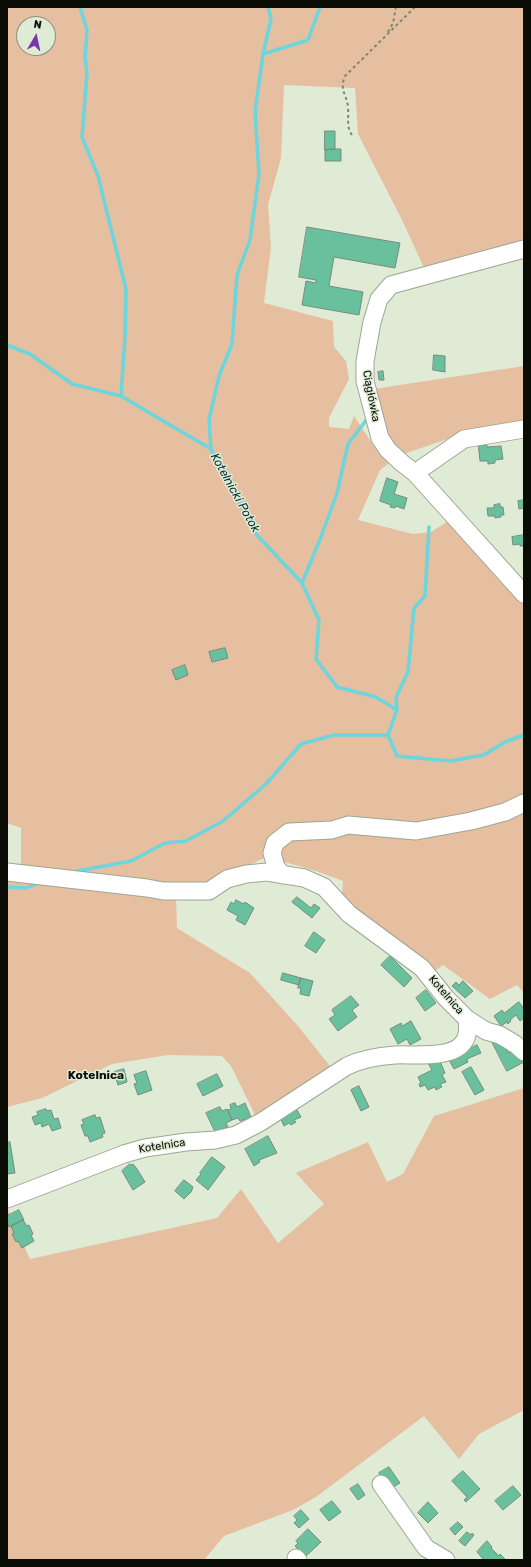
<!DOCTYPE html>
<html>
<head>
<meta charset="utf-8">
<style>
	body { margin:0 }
	#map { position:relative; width:531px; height:1567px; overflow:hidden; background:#e0ebd6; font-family:Rubik,sans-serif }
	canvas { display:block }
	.frame { position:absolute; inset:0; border:8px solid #090d06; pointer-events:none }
	.north { position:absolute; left:16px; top:16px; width:40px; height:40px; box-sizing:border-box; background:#e0ebd6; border:1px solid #8a9283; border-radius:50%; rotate:9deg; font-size:11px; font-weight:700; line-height:16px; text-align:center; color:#090d06 }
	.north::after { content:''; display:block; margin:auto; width:14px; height:18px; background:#7738ad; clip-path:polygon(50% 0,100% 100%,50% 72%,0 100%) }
</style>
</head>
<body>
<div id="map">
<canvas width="531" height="1567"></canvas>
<div class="frame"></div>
<div class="north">N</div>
</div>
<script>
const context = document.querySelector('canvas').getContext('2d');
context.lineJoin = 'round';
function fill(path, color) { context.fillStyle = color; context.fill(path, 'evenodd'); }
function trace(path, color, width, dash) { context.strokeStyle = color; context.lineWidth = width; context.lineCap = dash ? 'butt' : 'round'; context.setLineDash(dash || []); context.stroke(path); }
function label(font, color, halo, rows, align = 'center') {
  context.font = font + ' Rubik,sans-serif'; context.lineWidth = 3; context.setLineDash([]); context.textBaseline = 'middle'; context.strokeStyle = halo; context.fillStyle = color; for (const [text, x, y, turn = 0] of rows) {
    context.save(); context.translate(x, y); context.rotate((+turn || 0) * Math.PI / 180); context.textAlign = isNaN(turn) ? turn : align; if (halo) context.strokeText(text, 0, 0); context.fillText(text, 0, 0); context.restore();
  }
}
fill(new Path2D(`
	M7 7H524V244L425 270 402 220 358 134 355 88 284 85 281 158 268 205 271 247 264 303 333 321 334 347 346 361 349 379 329 418V427L349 429 354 416 375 448 392 461 380 470 358 520 413 534 431 532 450 520 524 598V993L517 985 490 999 443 965 431 974 382 933 342 896 343 881 316 871 267 857 176 897 177 928 250 973 298 1026 333 1070 256 1117 231 1066 222 1056 168 1055 112 1064 42 1098 7 1107V880L14 881 21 863V828L7 823ZM24 24H48V48H24Z
	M524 366V423L462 434 401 455 385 432 374 389Z
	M524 1088V1410L479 1434 459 1459 424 1416 316 1497 293 1510 224 1536 204 1560H7V1208L30 1259 217 1218 241 1189 278 1243 324 1204 296 1173 368 1142 387 1182 403 1174 434 1116Z`), '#e5bfa0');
trace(new Path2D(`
	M80 7 87 30 85 58 87 73 82 137 98 176 126 289 125 337 121 396
	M263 54 308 40 320 7
	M7 345 30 354 72 384 121 396 211 449 256 534 302 583 319 620 316 659 337 687 376 697 397 710 388 735 397 756 450 761 484 755 505 742 524 735
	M211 449 209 420 219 376 232 344 237 275 250 240 259 174 255 112 263 54 271 19 268 7
	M302 583 321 537 337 493 348 444 368 418
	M397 710 396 697 408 672 414 608 425 596 429 527
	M72 872 131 861 165 843 186 841 223 821 266 784 301 744 334 735H388
	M7 887 26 888 41 882`), '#6bd6dd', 3.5);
const building = new Path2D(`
	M325 131H335V149L325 150Z
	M335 149H341V161H325V150Z
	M307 227 400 243 395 268 334 257 329 286 363 292 359 315 302 305 306 281 316 283V280L299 277Z
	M434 355 445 356V372L433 370Z
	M383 371 384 380H379L378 372Z
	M486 441 487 447 501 446 503 459 495 460V463L488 464V461H480L478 442Z
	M387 478 398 482 394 494 407 498 404 509 396 506 395 508 390 507 391 505 380 501Z
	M524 500V508L519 509 518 501Z
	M500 504V507H503L504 515H501V517L495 518V516H488L487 508H494V505Z
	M524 535V546H520V544L513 545 512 537Z
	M225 648 228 658 212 662 209 652Z
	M185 665 188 675 176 680 172 670Z
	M297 897 311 908 314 904 320 908 312 918 292 902Z
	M236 900 244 904 245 902 254 908 245 925 236 920 238 916 227 910 231 902 234 904Z
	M314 932 325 940 316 953 305 946Z
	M390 956 412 978 404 987 381 965Z
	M283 973 301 978 299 985 281 980Z
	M301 978 313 981 309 996 300 994 301 988H298Z
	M463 981 473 991 465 998 452 986 456 982 459 985Z
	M426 990 436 1003 425 1011 416 998Z
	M351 996 359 1005 352 1010 357 1017 338 1031 329 1019 335 1015 332 1010Z
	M519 1002 524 1009V1018L520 1021 516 1015 510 1020 511 1021 508 1024 507 1022 501 1026 494 1016 502 1010 504 1013Z
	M411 1021 421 1039 410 1045 407 1039 398 1044 390 1029 401 1023 402 1026Z
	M491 1040 505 1047 508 1053 516 1049 524 1062 507 1071Z
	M477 1045 481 1053 469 1058 467 1060 468 1062 454 1069 448 1058 460 1054Z
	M439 1059 445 1073 442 1075 446 1082 440 1084 442 1087 436 1090 435 1087 428 1090 425 1085 420 1087 419 1084 421 1083 418 1077 432 1070 428 1063Z
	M471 1067 484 1090 475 1095 462 1072Z
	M124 1069 127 1082 118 1085 114 1072Z
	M146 1071 152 1090 138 1095 134 1084 137 1083 134 1075Z
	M217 1074 223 1086 203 1096 197 1084Z
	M359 1086 369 1107 361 1111 351 1090Z
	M235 1103 237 1107 245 1103 251 1117 240 1121 238 1118 232 1120 228 1110 231 1109 230 1105Z
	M220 1107 222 1111 227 1109 232 1120 226 1123 228 1127 215 1132 206 1113Z
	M46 1109 47 1111 51 1110 54 1119 58 1118 61 1128 52 1131 49 1124 42 1127 41 1123 35 1125 32 1117 38 1115 37 1112Z
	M295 1110H297L301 1117 294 1120 296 1122 291 1125 289 1123 284 1126 281 1119 284 1117 282 1114Z
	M95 1115 96 1118 100 1117 105 1133 102 1134 103 1137 90 1142 88 1136H85L81 1125 84 1124 82 1120Z
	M268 1136 277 1153 259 1160 260 1162 254 1166 245 1149Z
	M10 1142 15 1173 7 1174V1143Z
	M212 1157 225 1167 208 1190 196 1180 201 1174 200 1173Z
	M130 1164 131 1165 133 1164 137 1169 145 1182 133 1190 122 1171Z
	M184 1180 193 1187 191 1192 184 1199 175 1191Z
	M19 1210 24 1220 9 1227 7 1223V1216Z
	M23 1220 27 1226 29 1225 33 1234 31 1235 34 1241 22 1248 18 1241 16 1242 12 1234 14 1233 11 1226Z
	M389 1467 400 1483 390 1489 379 1473Z
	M463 1471 480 1489 466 1502 464 1500 467 1497 452 1481Z
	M358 1484 365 1495 358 1500 350 1489Z
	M513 1486 521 1495 503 1510 495 1501Z
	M332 1501 341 1512 329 1521 320 1510Z
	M428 1502 438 1513 428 1523 418 1513Z
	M301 1510 309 1519 299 1528 294 1523 297 1520 294 1516Z
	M458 1522 463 1527 455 1535 450 1529Z
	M308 1529 321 1542 305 1557 295 1546 298 1543 296 1541Z
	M467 1532 471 1535 472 1533 474 1535 465 1546 459 1541Z
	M487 1541 492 1547 491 1548 499 1556 500 1554 506 1560H484L477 1552Z`);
fill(building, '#69c09c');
trace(building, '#758c82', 1);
const minor = new Path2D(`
	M524 249 391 285 379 299 372 322 365 361V381L380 438 388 450 402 463 415 473 524 594
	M415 473 464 439 524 429
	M7 872 147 888 163 891H209L227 879 246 874 267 872 304 878 324 887 349 914 422 968 446 998 467 1019 486 1031 500 1035 515 1044 524 1052
	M283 875 276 867 272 853 275 843 289 832 332 830 348 825 416 831 471 821 505 812 524 803
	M7 1199 124 1154 145 1148 186 1142 215 1140 236 1135 261 1122 347 1066C362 1059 379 1056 395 1055 413 1054 451 1059 463 1043 469 1036 468 1027 467 1019
	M381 1484 426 1548 446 1560
	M296 1558 298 1560`);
trace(minor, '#9ca793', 19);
trace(new Path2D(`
	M388 32 393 23 396 7
	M352 135C346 127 349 118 348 107 347 95 339 90 345 76L415 7`), '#7e8577', 2, [3, 3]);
trace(minor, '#fff', 17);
label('11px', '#090d06', '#e0ebd6', [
	["Ciągłówka",371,396,79],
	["Kotelnica",446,995,49],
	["Kotelnica",162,1146,-9]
]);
label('italic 12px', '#003336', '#e0ebd6', [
	["Kotelnicki Potok",235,493,61]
]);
label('bold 12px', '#090d06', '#e0ebd6', [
	["Kotelnica",96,1076]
]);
</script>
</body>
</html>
